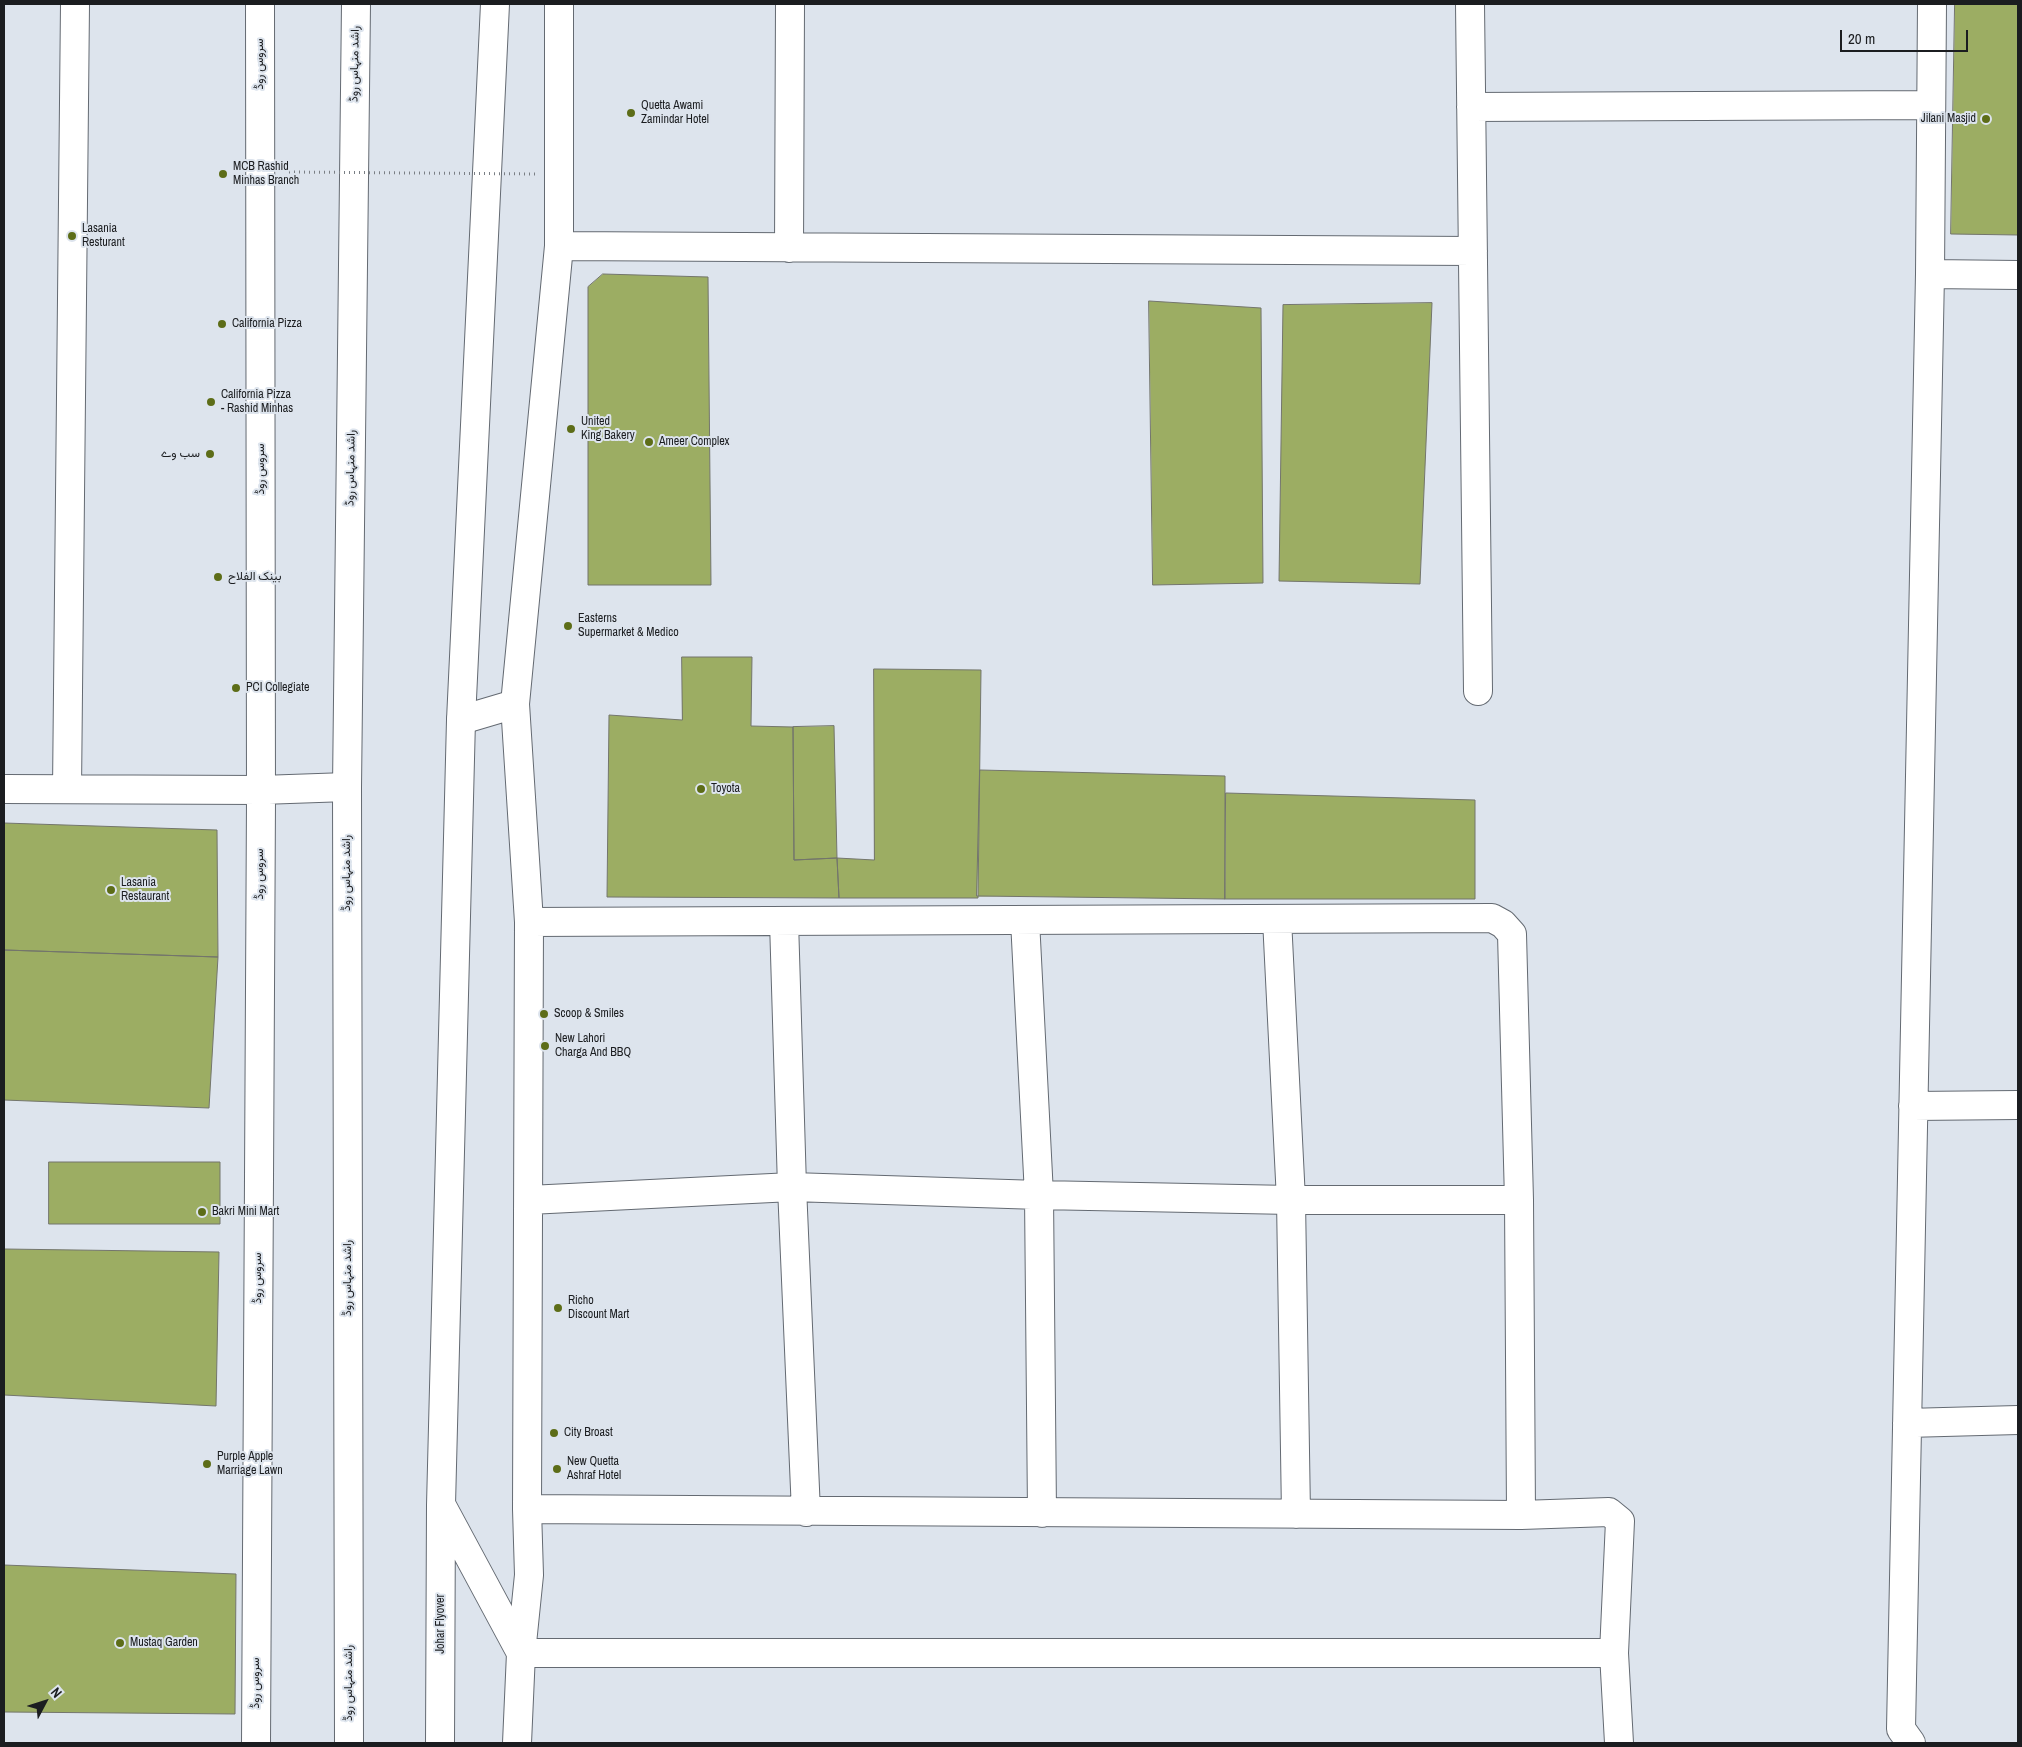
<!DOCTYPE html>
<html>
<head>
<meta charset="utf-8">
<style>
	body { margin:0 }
	#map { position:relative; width:2022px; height:1747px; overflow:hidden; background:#dde4ed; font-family:"Archivo Narrow",sans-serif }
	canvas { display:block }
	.frame { position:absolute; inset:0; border:5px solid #1b1d20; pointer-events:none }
	.north { position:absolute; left:20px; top:1677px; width:50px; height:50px; -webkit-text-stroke:4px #dde4ed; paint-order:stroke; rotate:50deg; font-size:14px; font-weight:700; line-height:20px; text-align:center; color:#1b1d20 }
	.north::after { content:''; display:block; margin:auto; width:18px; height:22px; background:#1b1d20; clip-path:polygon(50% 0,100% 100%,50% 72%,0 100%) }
	.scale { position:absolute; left:1840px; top:30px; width:128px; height:22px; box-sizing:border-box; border:2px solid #1b1d20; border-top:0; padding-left:6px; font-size:15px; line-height:18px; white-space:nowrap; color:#1b1d20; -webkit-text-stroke:4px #dde4ed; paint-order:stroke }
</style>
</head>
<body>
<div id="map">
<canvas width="2022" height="1747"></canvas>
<div class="frame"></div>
<div class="north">N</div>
<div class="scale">20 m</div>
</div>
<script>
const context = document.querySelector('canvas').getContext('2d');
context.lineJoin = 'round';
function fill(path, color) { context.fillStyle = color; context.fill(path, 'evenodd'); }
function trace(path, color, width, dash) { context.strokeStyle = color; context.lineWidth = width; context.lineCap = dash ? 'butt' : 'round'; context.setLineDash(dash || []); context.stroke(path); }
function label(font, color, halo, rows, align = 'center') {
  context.font = font + ' "Archivo Narrow",Vazirmatn,sans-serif'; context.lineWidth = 4; context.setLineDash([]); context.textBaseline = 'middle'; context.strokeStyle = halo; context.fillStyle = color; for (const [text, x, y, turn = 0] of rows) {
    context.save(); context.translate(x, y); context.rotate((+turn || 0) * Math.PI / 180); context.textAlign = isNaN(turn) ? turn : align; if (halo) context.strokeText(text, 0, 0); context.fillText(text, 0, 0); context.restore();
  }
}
const building = new Path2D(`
	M1955 4H2018V235L1951 234Z
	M603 274 708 277 711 585H588V287Z
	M1149 301 1261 308 1263 583 1153 585Z
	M1432 303 1420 584 1279 581 1283 305Z
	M682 657H752L751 726 793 727 794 860 837 858 839 898 607 897 609 715 682 720Z
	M874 669 981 670 978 898H839L837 858 874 860Z
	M834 726 837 858 794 860 793 727Z
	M980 770 1225 776V899L977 896Z
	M1226 793 1475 800V899H1225Z
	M4 823 217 830 218 957 4 950Z
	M4 950 218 957 209 1108 4 1100Z
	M49 1162H220V1224H49Z
	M4 1249 219 1252 216 1406 4 1395Z
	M4 1565 236 1574 235 1714 4 1712Z`);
fill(building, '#9cad63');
trace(building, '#73756c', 1);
const minor = new Path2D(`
	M559 4V246L515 704 529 922 527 1509 529 1575 521 1653H1614
	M1470 4 1478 691
	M1471 107 1931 105
	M559 246 1473 251
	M789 248 790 4
	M1930 274 2018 275
	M461 720 515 704
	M4 789 261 790 347 787
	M67 789 75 4
	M1277 919 1291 1200 1296 1514
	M1025 920 1039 1195 1042 1513
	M784 921 792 1187 806 1512
	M529 922 1492 918 1503 924 1512 934 1519 1200H1291L1039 1195 792 1187 529 1200
	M1913 1106 2018 1105
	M1519 1200 1521 1515
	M1907 1423 2018 1420
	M527 1509 1521 1515 1609 1512 1620 1521 1614 1653 1619 1743
	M256 1743 261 800 260 4
	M1911 1743 1901 1729 1930 274 1932 4`);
const major = new Path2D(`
	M443 1508 521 1653 517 1743
	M349 1743 347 787 356 4
	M440 1743 441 1505 461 720 495 4`);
trace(minor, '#646a72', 30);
trace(major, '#646a72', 30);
trace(minor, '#fff', 28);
trace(major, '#fff', 28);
trace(new Path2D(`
	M289 172 538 174`), '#7a7f85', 3, [1, 4]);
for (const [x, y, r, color] of [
	[631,113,5,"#5d6d18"],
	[1986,119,5,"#5d6d18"],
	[223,174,5,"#5d6d18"],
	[72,236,5,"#5d6d18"],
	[222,324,5,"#5d6d18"],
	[211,402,5,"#5d6d18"],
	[571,429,5,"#5d6d18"],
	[649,442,5,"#5d6d18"],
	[210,454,5,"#5d6d18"],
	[218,577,5,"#5d6d18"],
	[568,626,5,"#5d6d18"],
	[236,688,5,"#5d6d18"],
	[701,789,5,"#5d6d18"],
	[111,890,5,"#5d6d18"],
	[544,1014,5,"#5d6d18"],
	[545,1046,5,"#5d6d18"],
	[202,1212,5,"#5d6d18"],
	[558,1308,5,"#5d6d18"],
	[554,1433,5,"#5d6d18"],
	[207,1464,5,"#5d6d18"],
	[557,1469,5,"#5d6d18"],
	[120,1643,5,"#5d6d18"]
]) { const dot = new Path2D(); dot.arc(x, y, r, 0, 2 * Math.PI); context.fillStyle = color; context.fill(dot); trace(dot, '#dde4ed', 2); }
label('12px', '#1b1d20', '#dde4ed', [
	["سروس روڈ",260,64,-90],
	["راشد منہاس روڈ",355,64,-89],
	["راشد منہاس روڈ",351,468,-89],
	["سروس روڈ",261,469,-90],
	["راشد منہاس روڈ",347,873,-90],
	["سروس روڈ",260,874,-90],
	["سروس روڈ",258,1278,-90],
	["راشد منہاس روڈ",348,1278,-90],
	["Johar Flyover",441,1624,-90],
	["سروس روڈ",256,1683,-90],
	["راشد منہاس روڈ",349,1683,-90]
]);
label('12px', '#1b1d20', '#dde4ed', [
	["Quetta Awami",641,106],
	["Zamindar Hotel",641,120],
	["Jilani Masjid",1976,119,"right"],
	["MCB Rashid",233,167],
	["Minhas Branch",233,181],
	["Lasania",82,229],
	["Resturant",82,243],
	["California Pizza",232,324],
	["California Pizza",221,395],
	["- Rashid Minhas",221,409],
	["United",581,422],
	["King Bakery",581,436],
	["Ameer Complex",659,442],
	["سب وے",200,454,"right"],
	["بینک الفلاح",228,577],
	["Easterns",578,619],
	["Supermarket & Medico",578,633],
	["PCI Collegiate",246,688],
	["Toyota",711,789],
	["Lasania",121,883],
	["Restaurant",121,897],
	["Scoop & Smiles",554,1014],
	["New Lahori",555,1039],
	["Charga And BBQ",555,1053],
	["Bakri Mini Mart",212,1212],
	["Richo",568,1301],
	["Discount Mart",568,1315],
	["City Broast",564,1433],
	["Purple Apple",217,1457],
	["Marriage Lawn",217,1471],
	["New Quetta",567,1462],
	["Ashraf Hotel",567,1476],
	["Mustaq Garden",130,1643]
], 'left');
</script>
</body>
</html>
